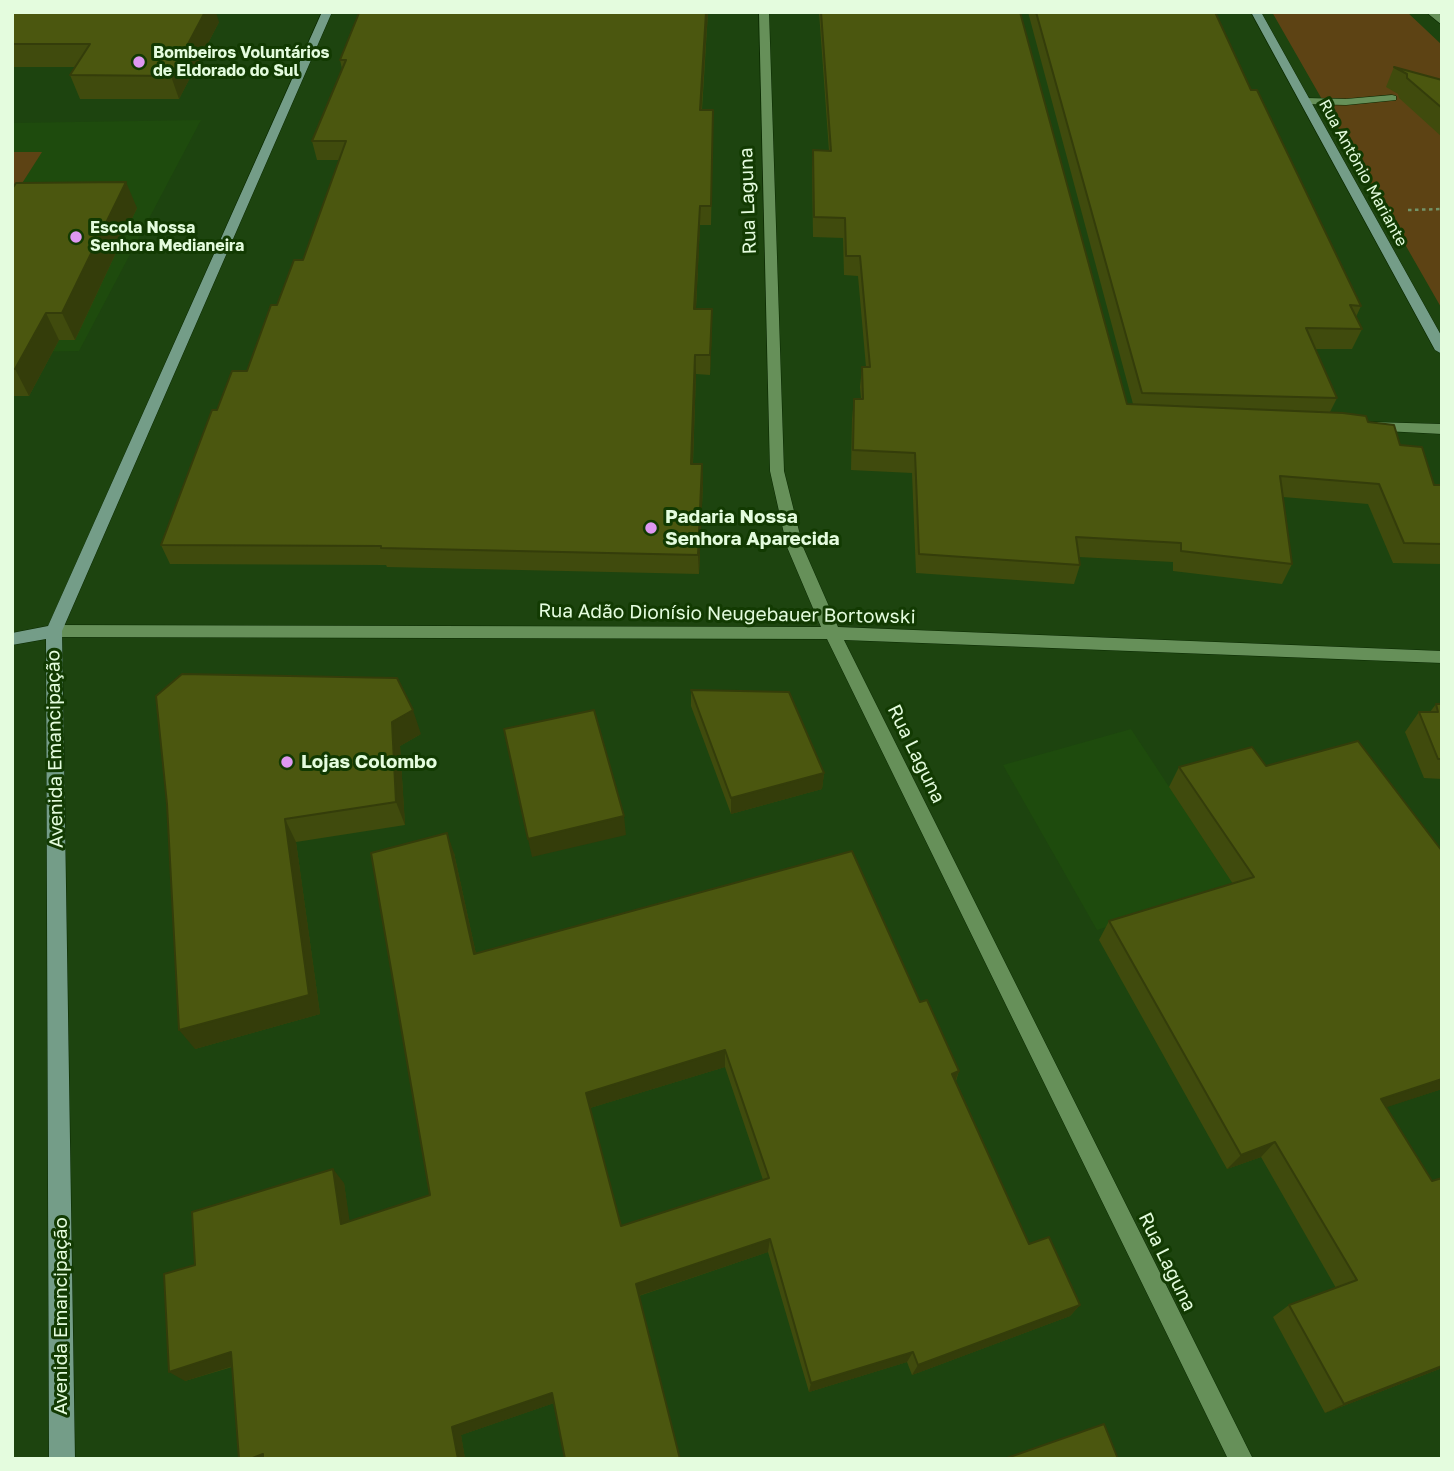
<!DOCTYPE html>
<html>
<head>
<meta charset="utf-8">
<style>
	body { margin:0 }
	#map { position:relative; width:1454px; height:1471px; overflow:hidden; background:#1d440f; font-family:"Golos Text",sans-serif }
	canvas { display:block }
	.frame { position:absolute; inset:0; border:14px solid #e4fcde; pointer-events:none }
</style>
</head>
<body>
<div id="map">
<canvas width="1454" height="1471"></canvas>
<div class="frame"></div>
</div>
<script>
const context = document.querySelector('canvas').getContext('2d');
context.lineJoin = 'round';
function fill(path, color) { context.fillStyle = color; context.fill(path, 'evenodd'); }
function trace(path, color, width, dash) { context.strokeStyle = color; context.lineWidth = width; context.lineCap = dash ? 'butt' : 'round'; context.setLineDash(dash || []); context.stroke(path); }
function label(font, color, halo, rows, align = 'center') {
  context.font = font + ' "Golos Text",sans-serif'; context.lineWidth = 6; context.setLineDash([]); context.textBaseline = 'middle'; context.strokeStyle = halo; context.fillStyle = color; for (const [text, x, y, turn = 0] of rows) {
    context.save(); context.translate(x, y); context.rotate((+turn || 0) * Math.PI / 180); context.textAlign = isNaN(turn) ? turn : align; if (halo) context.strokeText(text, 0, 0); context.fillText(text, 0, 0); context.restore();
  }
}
fill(new Path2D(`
	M201 120 79 351 12 352V123Z
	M1131 729 1235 887 1097 930 1003 765Z`), '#1e4b0d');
fill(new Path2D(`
	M1272 12H1407L1442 45V309Z
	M12 152H42L12 199Z`), '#5d4314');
const lane = new Path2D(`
	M1392 95 1396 96V100L1346 105 1305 104 1300 101 1305 98 1346 99Z`);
const street = new Path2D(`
	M759 12H769L784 471 803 547 838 627 1442 651V663L844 640 1253 1459H1228L827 639 54 637 46 631 54 625 821 627 787 547 770 471Z
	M1426 12H1437L1442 16V25Z
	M1371 422 1442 424V434L1366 430V424Z`);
const secondary = new Path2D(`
	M322 12H332L62 631 75 1459H49L46 639 12 645V633L48 626Z
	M1251 12H1261L1442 337V354L1435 350Z`);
trace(lane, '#0a2901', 1);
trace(street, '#0a2901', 1);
trace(secondary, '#0a2901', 1);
trace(new Path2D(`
	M1408 210 1442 209`), '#739368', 2.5, [3.5, 3.5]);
fill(lane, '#669059');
fill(street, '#669059');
fill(secondary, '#749d88');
fill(new Path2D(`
	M12 12 219 22 179 99H80L70 75 75 67H12Z
	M708 12 702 110 713 129 711 225H700L696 309 712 328 710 375 696 374 693 464H702L703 483 699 574 387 567 386 565 170 564 161 545 217 410 247 371 277 305 303 260 339 160H317L312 141 342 69 340 60Z
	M819 12H1020L1127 404H1133L1028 12H1215L1251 90 1361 306 1356 317 1362 329 1352 349H1315L1337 398 1330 412 1368 422 1400 445 1434 485H1442V564L1393 563 1368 504 1283 497 1292 564 1282 584 1173 571V562L1079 557 1080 565 1074 584 916 573 912 473 851 470 852 419 854 399H861L860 387 862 367H866L858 276 844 275 843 238 813 237 812 170 813 150 829 151Z
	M1394 67 1442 80V137L1399 98 1398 94 1386 87Z
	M12 189 137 208 75 340H59L29 396H12Z
	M691 690 824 773 822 789 731 814 691 706Z
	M1436 704H1442V779L1424 778 1405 732 1419 712H1430Z
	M421 734 400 746 405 825 296 842 320 1014 195 1049 167 804Z
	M1266 766 1442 851V1089L1386 1107 1442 1368 1325 1413 1273 1317 1289 1305 1336 1288 1261 1157 1227 1169 1099 940 1109 921 1233 884 1169 787 1179 767Z
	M454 853 476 954 920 1002 959 1071 956 1081 1029 1244 1080 1305 1070 1316 912 1375 907 1362 809 1392 768 1252 639 1296 554 1403 461 1435 465 1459H250L232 1367 185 1381 195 1265 344 1183 349 1221 430 1195ZM725 1067 763 1180 621 1226 590 1108Z`), '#404b0d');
fill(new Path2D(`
	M205 12H216L219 22 179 99 171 76Z
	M706 12H708L700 129V110Z
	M126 182 137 208 75 340 62 313Z
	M700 206V225L695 328 694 309Z
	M712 309V328L710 375V355Z
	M46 313 59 340 29 396 15 369Z
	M695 355 696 374 692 483 691 464Z
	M702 464 703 483 699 574 698 555Z
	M413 710 421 734 400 746 405 825 396 802 392 722Z
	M824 773 822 789 731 814V798Z
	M624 816 626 835 532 857 528 839Z
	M285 819 296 842 320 1014 195 1049 179 1030Z
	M447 833 454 853 480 972 474 954Z
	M725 1050V1067L590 1108 586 1093Z
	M959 1071 953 1087 952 1074Z
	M1442 1079V1089L1363 1115 1381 1099Z
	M1275 1142 1261 1157 1227 1169 1241 1155Z
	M333 1169 344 1183 352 1237 341 1224Z
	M770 1239 768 1252 638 1296 636 1284Z
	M1080 1305 1070 1316 912 1375 918 1365Z
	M231 1352 246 1362 185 1381 169 1372Z
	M913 1352 907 1362 809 1392 811 1383Z
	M1442 1366V1368L1325 1413 1344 1404Z
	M552 1393 557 1402 461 1435 465 1459H458L452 1427Z
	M263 1454 271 1459H250Z`), '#343d0a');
const building = new Path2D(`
	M12 12H205L171 76 70 75 90 44H12Z
	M379 12H706L700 110H713L711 206H700L694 309H712L710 355H695L691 464H702L698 555 381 548V546L161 545 212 410H217L232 371H247L271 305H277L294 260H303L346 141H312L346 60H340L359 13H379Z
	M821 12H1020L1127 404 1343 413 1366 416 1368 422 1394 425 1400 445 1422 447 1434 485H1442V544L1404 543 1379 484 1280 476 1292 564 1181 551V543L1076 537 1080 565 919 554 915 453 853 450 854 399H863L862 367H870L860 256H846L845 218 814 217 813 150 831 151Z
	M1036 12H1215L1251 90H1257L1361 306 1350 305 1362 329 1306 328 1337 398 1142 393Z
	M1394 67 1442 80V108L1407 78V74Z
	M126 182 62 313H46L15 369H12V189L16 183Z
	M182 674 397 678 413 710 392 722 396 802 285 819 309 995 179 1030 167 804 156 696Z
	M691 690 789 692 824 773 731 798Z
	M1436 704H1442V759H1438L1419 712H1438Z
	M594 710 624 816 528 839 504 729Z
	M1358 741 1442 851V1079L1381 1099 1432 1181 1442 1178V1366L1344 1404 1289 1305 1357 1280 1275 1142 1241 1155 1109 921 1254 877 1179 767 1252 747 1266 766Z
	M447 833 474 954 852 851 920 1002 927 1000 959 1071 952 1074 1029 1244 1049 1237 1080 1305 918 1365 913 1352 811 1383 770 1239 636 1284 680 1459H565L552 1393 452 1427 458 1459H263V1454L250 1459H239L231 1352 169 1372 164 1274 195 1265 192 1212 333 1169 341 1224 430 1195 371 853ZM725 1050 769 1178 621 1226 586 1093Z
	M1104 1424 1118 1459H1004Z`);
fill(building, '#4b570f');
trace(building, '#343d0a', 2);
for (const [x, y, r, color] of [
	[139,62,7,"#de98f2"],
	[76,237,7,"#de98f2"],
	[651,528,7,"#de98f2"],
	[287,762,7,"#de98f2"]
]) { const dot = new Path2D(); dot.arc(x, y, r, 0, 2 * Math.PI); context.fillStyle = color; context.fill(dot); trace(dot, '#123a02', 2.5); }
label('bold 16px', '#e4fcde', '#123a02', [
	["Bombeiros Voluntários",153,53],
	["de Eldorado do Sul",153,71],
	["Escola Nossa",90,228],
	["Senhora Medianeira",90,246]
], 'left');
label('16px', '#e4fcde', '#123a02', [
	["Rua Antônio Mariante",1363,173,61]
]);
label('19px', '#e4fcde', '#123a02', [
	["Rua Laguna",748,201,-92],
	["Rua Adão Dionísio Neugebauer Bortowski",727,614,1],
	["Avenida Emancipação",55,749,-91],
	["Rua Laguna",916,754,64],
	["Rua Laguna",1167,1262,64],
	["Avenida Emancipação",61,1316,-90]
]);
label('bold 19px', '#e4fcde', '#123a02', [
	["Padaria Nossa",665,517],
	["Senhora Aparecida",665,539],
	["Lojas Colombo",301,762]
], 'left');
</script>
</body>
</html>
